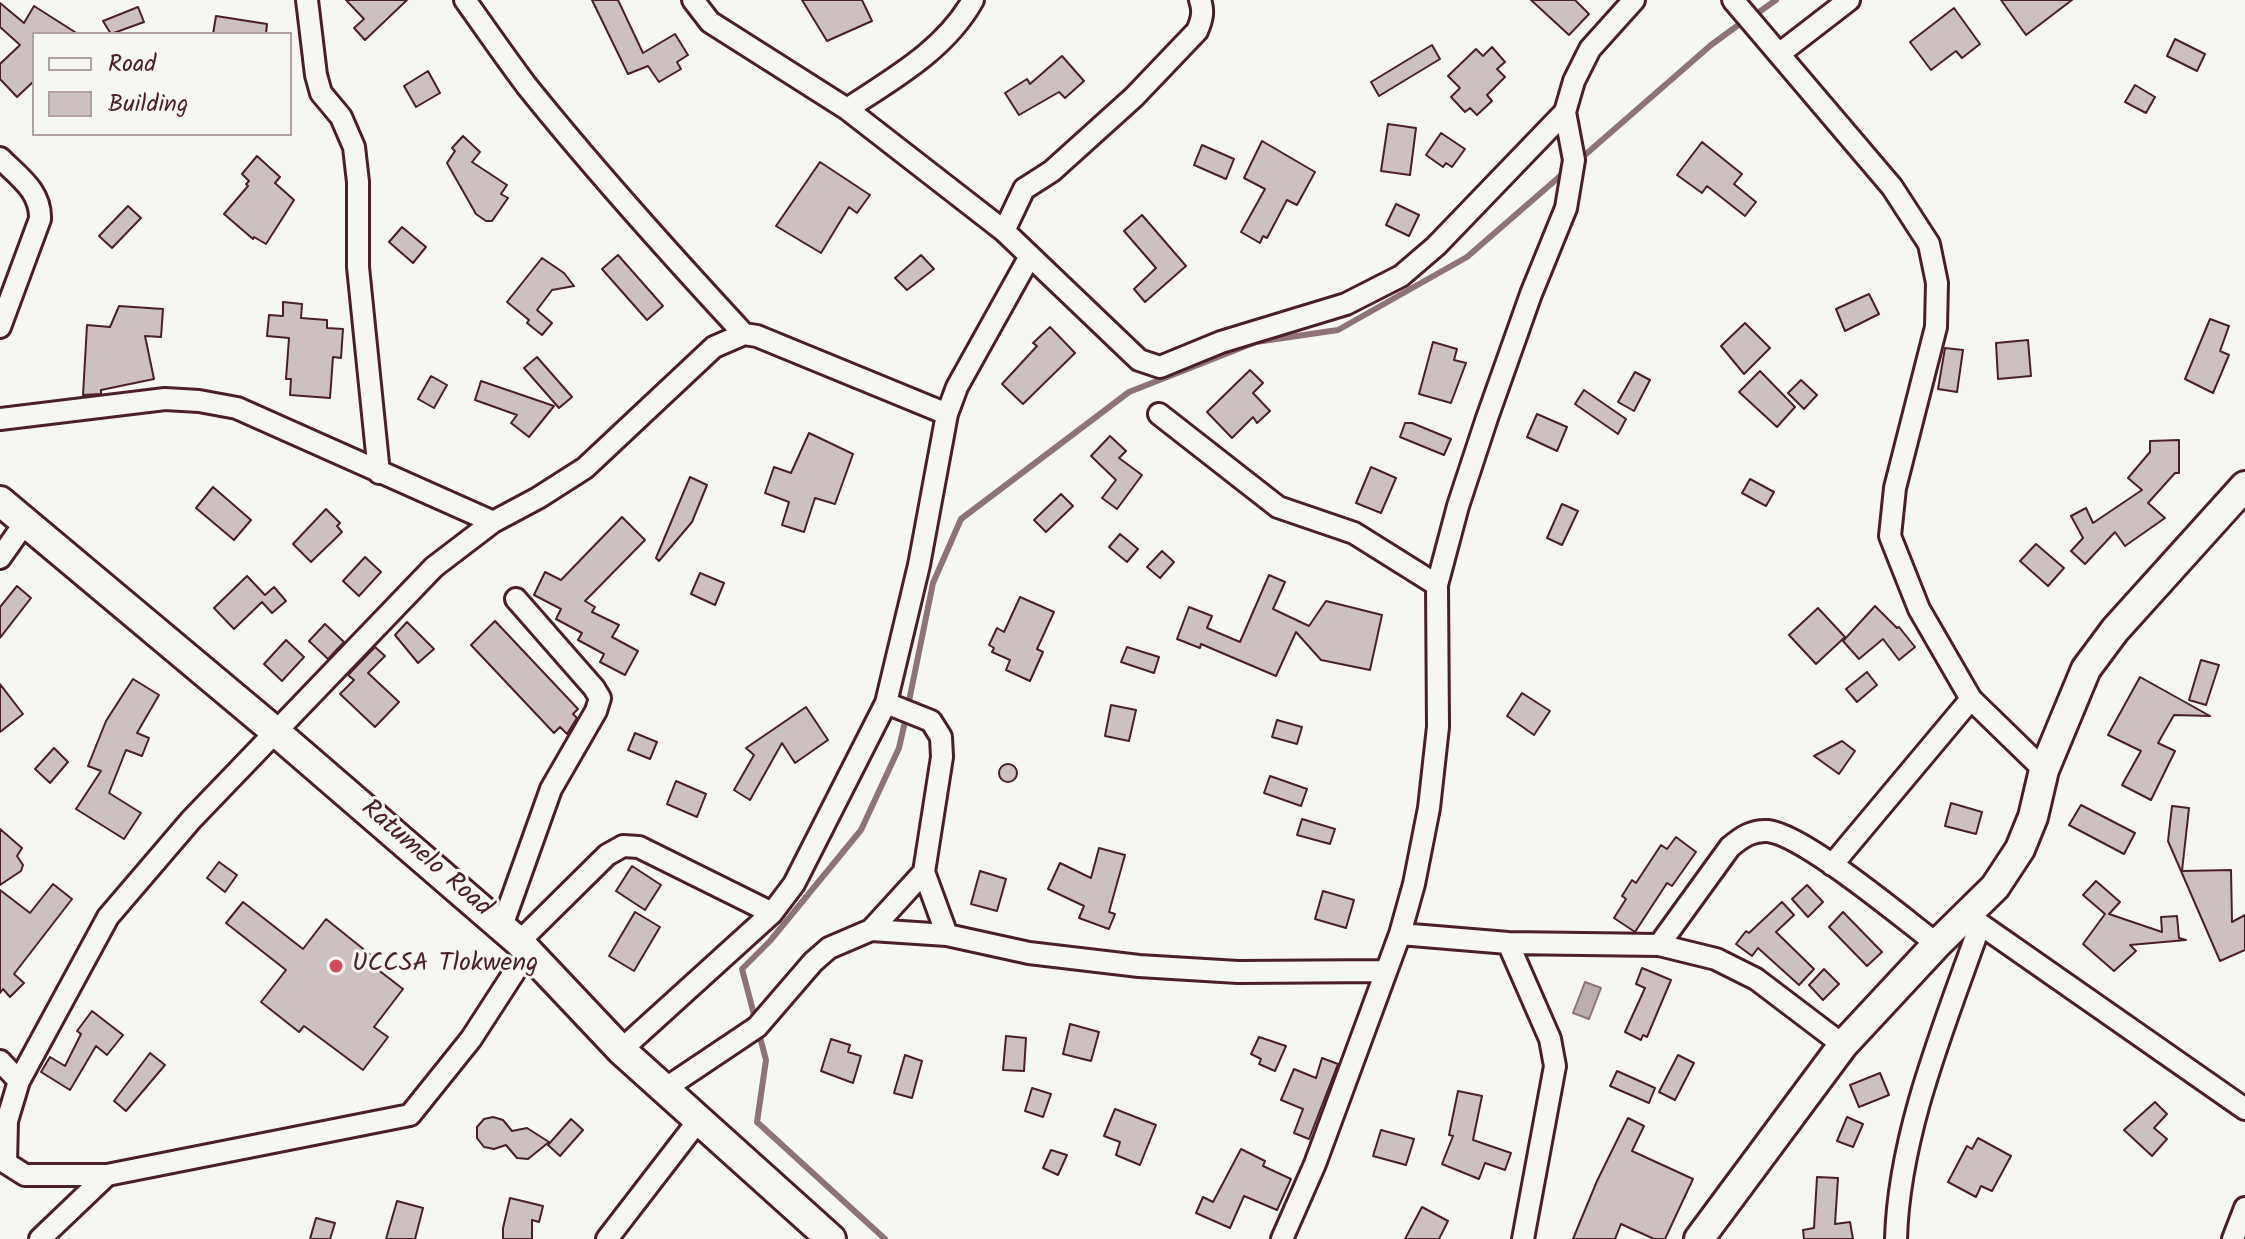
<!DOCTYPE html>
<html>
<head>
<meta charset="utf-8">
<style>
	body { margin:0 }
	#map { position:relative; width:2245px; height:1239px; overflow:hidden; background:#f6f6f2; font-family:Kalam,sans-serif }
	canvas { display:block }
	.legend { position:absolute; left:32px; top:32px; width:260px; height:104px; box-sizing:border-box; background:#f6f6f2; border:2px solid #b1a0a2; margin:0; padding:10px 14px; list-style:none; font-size:24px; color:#4a1f2b }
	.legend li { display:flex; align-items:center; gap:16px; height:40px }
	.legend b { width:40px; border:2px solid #b1a0a2 }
</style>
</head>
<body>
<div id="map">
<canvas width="2245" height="1239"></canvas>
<ul class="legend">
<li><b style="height:10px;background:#f6f6f2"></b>Road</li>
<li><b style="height:22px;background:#ccc1c0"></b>Building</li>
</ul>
</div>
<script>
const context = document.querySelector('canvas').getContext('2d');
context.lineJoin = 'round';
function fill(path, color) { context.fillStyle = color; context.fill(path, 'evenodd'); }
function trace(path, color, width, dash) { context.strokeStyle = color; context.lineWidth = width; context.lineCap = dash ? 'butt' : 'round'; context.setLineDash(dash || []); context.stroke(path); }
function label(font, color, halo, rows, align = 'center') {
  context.font = font + ' Kalam,sans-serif'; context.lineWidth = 6; context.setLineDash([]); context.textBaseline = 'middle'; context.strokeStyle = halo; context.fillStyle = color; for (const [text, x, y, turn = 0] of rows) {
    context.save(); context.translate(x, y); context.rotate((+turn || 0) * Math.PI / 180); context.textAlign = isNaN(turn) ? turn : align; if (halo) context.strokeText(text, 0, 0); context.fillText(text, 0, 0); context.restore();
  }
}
const water = new Path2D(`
	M1585 982 1601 988 1589 1019 1573 1013Z`);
fill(water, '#bbadae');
trace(water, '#8e747a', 2);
trace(new Path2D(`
	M1759 12 1776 0
	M1578 161 1711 45 1737 26
	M908 706 933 583 961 519 1129 392 1256 342 1338 330 1467 257 1566 171
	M885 1239 757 1122 766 1060 742 969 770 941 861 830 899 748 906 717`), '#8e747a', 6);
const building = new Path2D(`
	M346 0H407L365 40 354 28 364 19Z
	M592 0H618L643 53 675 34 688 55 677 62 681 69 659 82 648 66 628 74Z
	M802 0H862L872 21 827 41Z
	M1531 0H1575L1589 14 1569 35Z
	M2001 0H2072L2026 35Z
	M0 3 24 23 34 6 78 34H34V81L17 97 0 79V64L20 45 0 27Z
	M138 7 144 22 111 34 103 21Z
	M1954 8 1980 44 1962 58 1956 51 1931 70 1910 42Z
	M216 16 267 24 266 34H213Z
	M2175 39 2205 54 2197 71 2167 56Z
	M1432 45 1440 59 1379 96 1371 82Z
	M1492 47 1505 62 1497 69 1505 77 1487 95 1492 101 1477 115 1470 108 1465 112 1451 97 1460 88 1448 76 1476 49 1483 56Z
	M1062 56 1084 81 1065 98 1059 92 1019 115 1005 93 1027 79 1030 84Z
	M428 71 440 93 416 107 404 86Z
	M2135 85 2155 97 2146 113 2125 102Z
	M1388 124 1416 128 1410 175 1381 171Z
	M1441 133 1465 149 1452 167 1446 163 1443 167 1426 155Z
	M463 136 480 152 472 162 507 185 501 194 508 198 492 221H486L476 214 447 163 455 151 452 148Z
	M1262 141 1315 172 1297 205 1287 200 1267 238 1263 236 1260 243 1241 232 1265 189 1244 178Z
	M1702 142 1742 174 1734 184 1756 202 1745 216 1707 186 1702 193 1677 175Z
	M1202 145 1234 159 1226 179 1194 165Z
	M257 156 280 177 275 183 294 200 266 244 254 237 253 239 224 214 248 186 246 184 249 181 242 174Z
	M820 162 870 195 857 213 849 207 821 253 776 226Z
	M1396 204 1419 215 1409 236 1386 225Z
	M128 206 141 218 112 248 99 236Z
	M1142 215 1186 266 1145 302 1134 289 1156 268 1124 231Z
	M402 227 426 247 413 263 389 242Z
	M618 255 663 306 647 320 602 269Z
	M921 255 934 269 907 290 895 278Z
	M542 258 564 273 574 286 552 290 537 310 552 323 542 335 527 323 529 320 507 302Z
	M1869 294 1879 314 1845 331 1836 309Z
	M283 302 302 304 301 318 327 320V328L343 329 341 358 333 357 330 398 290 395 291 379H286L289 338 267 336 269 315 283 316Z
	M119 306 163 309 161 337 145 336 154 379 101 390V394L83 395 87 325 110 327Z
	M2210 319 2229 326 2220 351 2229 355 2213 393 2185 379Z
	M1745 323 1770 348 1744 374 1721 346Z
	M1050 327 1075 353 1023 404 1002 384 1037 346 1033 343Z
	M2028 340 2031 376 1998 379 1996 343Z
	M1433 342 1457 349 1454 360 1466 363 1451 403 1419 394Z
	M1945 348 1963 350 1957 392 1938 389Z
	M537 357 572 397 559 408 524 368Z
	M1250 370 1263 383 1253 393 1270 411 1257 423 1253 417 1232 438 1207 412Z
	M1760 371 1795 407 1777 427 1739 392Z
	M1635 372 1650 380 1634 411 1618 402Z
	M431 376 447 385 434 408 418 399Z
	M1801 380 1817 395 1804 409 1788 393Z
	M481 381 554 406 529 437 511 423 517 415 475 400Z
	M1584 390 1626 419 1618 434 1575 404Z
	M1537 414 1567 427 1557 451 1527 437Z
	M1405 423H1412L1451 439 1444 455 1400 437Z
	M809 433 853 454 835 504 815 498 804 532 782 525 789 502 765 493 774 467 791 473Z
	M1110 436 1126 451 1119 458 1142 475 1117 509 1102 498 1116 480 1091 456Z
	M2179 440V473H2175L2148 503 2165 518 2125 546 2115 532 2085 564 2071 551 2083 538 2071 516 2086 508 2093 523 2142 490 2128 478 2150 452V441Z
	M1371 467 1396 478 1381 513 1356 503Z
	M690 477 707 485 692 522 659 561 656 558Z
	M1750 479 1774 492 1766 506 1742 493Z
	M213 487 251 520 234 540 196 508Z
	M1061 494 1073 506 1046 532 1034 520Z
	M1562 504 1578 511 1562 545 1547 538Z
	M326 509 340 523 337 526 342 532 311 562 293 544Z
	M622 517 645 540 585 601 595 607 592 612 619 625 612 637 638 651 625 675 600 662 604 654 578 640 582 633 556 619 561 609 534 595 545 572 561 580Z
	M1120 534 1138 549 1127 562 1109 547Z
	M2036 544 2064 568 2048 586 2020 561Z
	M1162 551 1174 562 1160 578 1147 567Z
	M365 557 381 572 359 596 343 581Z
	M700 573 724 583 715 605 691 594Z
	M1269 575 1285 582 1273 609 1309 626 1326 601 1382 615 1370 670 1321 660 1296 632 1276 676 1201 644 1200 648 1177 639 1189 607 1212 616 1207 628 1240 642Z
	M247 576 265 595 274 587 286 601 272 613 262 602 234 629 214 608Z
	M17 586 31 598 0 638V607Z
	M1020 597 1054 612 1037 649 1043 652 1030 681 1006 670 1010 660 992 652 994 648 989 645 997 628 1004 632Z
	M1875 606 1897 628 1899 627 1915 647 1899 660 1883 639 1859 659 1843 641Z
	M1818 608 1845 637 1816 664 1789 635Z
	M495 621 578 709 573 714 577 718 567 734 560 727 554 733 471 645Z
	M407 622 434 649 418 663 395 635Z
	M325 624 344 642 328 659 309 641Z
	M286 640 304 657 282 681 264 664Z
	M375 647 385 656 368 673 399 702 375 727 340 694 354 680 348 675Z
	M1127 647 1159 657 1154 673 1121 662Z
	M2201 660 2219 665 2206 705 2189 700Z
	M1867 672 1877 685 1857 702 1846 689Z
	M2140 677 2210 716 2174 715 2158 743 2175 751 2151 800 2122 785 2141 751 2108 735Z
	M133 679 159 695 137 733 149 738 142 756 126 750 109 793 141 813 124 839 76 809 101 771 88 766 106 721Z
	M0 684 23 714 0 732Z
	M1522 693 1550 711 1534 735 1507 716Z
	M1111 705 1136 710 1129 741 1105 736Z
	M806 707 828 740 795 763 782 743 750 800 734 790 754 755 746 748Z
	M1277 720 1302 727 1297 744 1272 737Z
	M635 733 657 742 650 759 628 750Z
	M1842 741 1855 751 1839 774 1814 756Z
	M54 748 68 762 50 783 35 769Z
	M999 773a9 9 0 1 1 18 0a9 9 0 1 1-18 0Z
	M1270 776 1307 789 1301 806 1264 793Z
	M676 781 706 794 697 817 667 804Z
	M1951 803 1982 812 1976 834 1945 826Z
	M2081 805 2135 833 2124 854 2069 825Z
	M2172 806 2189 808 2182 871 2231 870 2232 922 2245 915V950L2220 961 2168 841Z
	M1302 819 1335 829 1330 844 1297 835Z
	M0 829 22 848 17 856 23 865 21 871 0 885Z
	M1676 837 1696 852 1672 886 1667 883 1635 932 1614 918 1626 899 1622 896 1632 880 1636 883 1661 845 1667 849Z
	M1099 848 1125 855 1109 912 1115 914 1109 929 1079 918 1084 906 1048 889 1060 863 1091 878Z
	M219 862 237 875 225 892 207 878Z
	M632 866 661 885 645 910 616 891Z
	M980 871 1006 879 997 911 971 904Z
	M2096 881 2120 902 2109 914 2162 932 2161 917 2177 916 2179 938 2186 940 2130 945 2136 951 2114 971 2083 944 2105 914 2083 895Z
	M53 884 72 899 14 974 24 983 10 997 3 989 0 993V890L30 913Z
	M1807 885 1823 902 1808 917 1792 899Z
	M1323 891 1354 900 1346 928 1315 919Z
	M243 902 303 949 326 919 372 956 368 962 403 989 374 1027 388 1037 363 1070 304 1026 299 1032 261 1002 286 970 226 923Z
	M1782 902 1794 915 1776 932 1814 969 1799 985 1758 948 1752 956 1736 944 1746 931 1749 933Z
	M635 912 660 927 634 971 609 956Z
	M1843 912 1882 952 1867 966 1829 927Z
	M1642 968 1671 980 1647 1037 1643 1035 1641 1040 1625 1032 1645 988 1636 984Z
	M1824 969 1839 984 1823 1000 1809 985Z
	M92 1011 123 1035 107 1055 96 1046 70 1090 41 1072 50 1057 65 1066 81 1034 77 1031Z
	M1070 1024 1099 1032 1091 1061 1063 1054Z
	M1006 1036 1026 1038 1024 1071 1003 1070Z
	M1259 1037 1286 1046 1275 1071 1259 1064 1261 1059 1251 1054Z
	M831 1039 850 1045 848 1052 861 1056 853 1083 821 1071Z
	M150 1053 165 1065 126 1111 114 1101Z
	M905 1055 922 1061 912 1098 894 1093Z
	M1678 1055 1694 1063 1675 1100 1659 1092Z
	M1322 1058 1338 1064 1309 1139 1294 1133 1303 1109 1281 1100 1294 1069 1316 1078Z
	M1617 1071 1655 1088 1649 1103 1610 1086Z
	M1880 1073 1889 1095 1859 1107 1850 1085Z
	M1032 1088 1051 1094 1043 1117 1025 1111Z
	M1458 1091 1482 1096 1473 1140 1511 1153 1505 1170 1485 1163 1479 1179 1442 1164 1453 1136 1449 1135Z
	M2155 1102 2167 1114 2154 1128 2167 1139 2152 1156 2124 1130Z
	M1115 1109 1156 1125 1140 1165 1116 1155 1120 1142 1104 1136Z
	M493 1117 503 1120 512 1131 527 1128 549 1142 528 1159 517 1158 506 1145 494 1149 484 1147 477 1138V1127L484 1119Z
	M1847 1117 1863 1124 1853 1147 1837 1141Z
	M1628 1118 1644 1126 1632 1151 1693 1179 1665 1239H1654L1621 1224 1615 1239H1573L1597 1181Z
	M571 1119 583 1130 560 1156 548 1145Z
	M1381 1130 1414 1139 1406 1165 1373 1156Z
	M1978 1138 2011 1156 1992 1191 1981 1186 1976 1197 1948 1182 1967 1146 1972 1149Z
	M1241 1149 1265 1161 1263 1166 1291 1179 1277 1210 1244 1196 1230 1228 1196 1213 1203 1197 1213 1202Z
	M1051 1150 1067 1155 1058 1175 1043 1168Z
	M1817 1177 1838 1178 1835 1224 1850 1222 1853 1239H1804L1803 1230 1814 1228Z
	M510 1198 543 1206 539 1222 532 1220V1239H503V1228Z
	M397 1201 423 1208 415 1239H386Z
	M1422 1207 1448 1221 1439 1239H1405Z
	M316 1218 335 1223 330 1239H310Z`);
fill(building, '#ccc1c0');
trace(building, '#4a1f2b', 2);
const street = new Path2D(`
	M307 0 316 75 321 93 341 117 354 147 358 182V267L379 473
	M465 0C485 28 505 57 526 85 595 171 669 253 744 334
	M693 0 710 22 847 109 1004 231 1139 360 1160 367 1221 342 1346 304 1401 276 1436 246 1565 112
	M1733 0 1892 187 1929 244 1937 283 1936 327 1895 488 1890 536 1919 609 1971 699 2044 770
	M1779 54 1849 0
	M847 109C894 78 945 50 973 0
	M0 158C19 177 41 191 40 219L0 327
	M1004 231 1024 189 1052 171 1134 97 1197 31C1202 20 1204 11 1200 0
	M1159 414 1278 507 1354 533 1437 585
	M0 419 165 399 199 401 237 408 493 522
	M0 558 24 524
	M1832 865 1971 699
	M924 872 947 935
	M1967 915 2245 1109
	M502 926 551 789 596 711 600 698 594 688 516 599
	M871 930 924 872 942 757 941 737 931 721 886 703
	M1400 934 1508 943 1659 945 1716 959 1756 979 1843 1045
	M519 942 607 855 623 846 639 847 772 913
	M1508 943 1550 1039 1555 1066 1523 1239
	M1659 945 1730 847C1742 837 1752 830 1768 831 1804 835 1904 919 1937 944
	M621 1050 772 913 794 884 886 703 919 565 947 414 957 387 1030 256
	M0 1061 19 1081 7 1121 6 1163 25 1175H107
	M19 1081 108 917 191 820 434 567 493 522 538 498 585 468 714 347 744 334 757 336 947 414
	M663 1090 757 1027 813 962 829 948 871 930 947 935 1029 953 1139 966 1238 972 1386 971
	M40 1239 107 1175 410 1115 471 1039 528 951
	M607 1239 698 1121
	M1282 1239 1315 1164 1400 934 1414 884 1429 808 1438 727 1437 585 1458 506 1487 418 1531 294 1566 208 1574 160 1565 112 1574 81 1590 49 1634 0
	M1896 1239C1899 1133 1945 1024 1980 925
	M2233 1239 2245 1208`);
const secondary = new Path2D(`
	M0 501 277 733 519 942 621 1050 831 1239
	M1699 1239 1843 1045 1937 944 1995 887 2020 849 2033 817 2044 770 2086 669 2115 630 2245 486`);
trace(street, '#4a1f2b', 26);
trace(secondary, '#4a1f2b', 34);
trace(street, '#f6f6f2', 20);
trace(secondary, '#f6f6f2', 28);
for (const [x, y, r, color] of [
	[336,966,8,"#d1495b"]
]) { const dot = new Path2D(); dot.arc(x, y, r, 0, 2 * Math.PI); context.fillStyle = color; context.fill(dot); trace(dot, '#f6f6f2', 3); }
label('26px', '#4a1f2b', '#f6f6f2', [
	["Ratumelo Road",425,860,41]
]);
label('26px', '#4a1f2b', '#f6f6f2', [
	["UCCSA Tlokweng",352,966]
], 'left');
</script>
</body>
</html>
